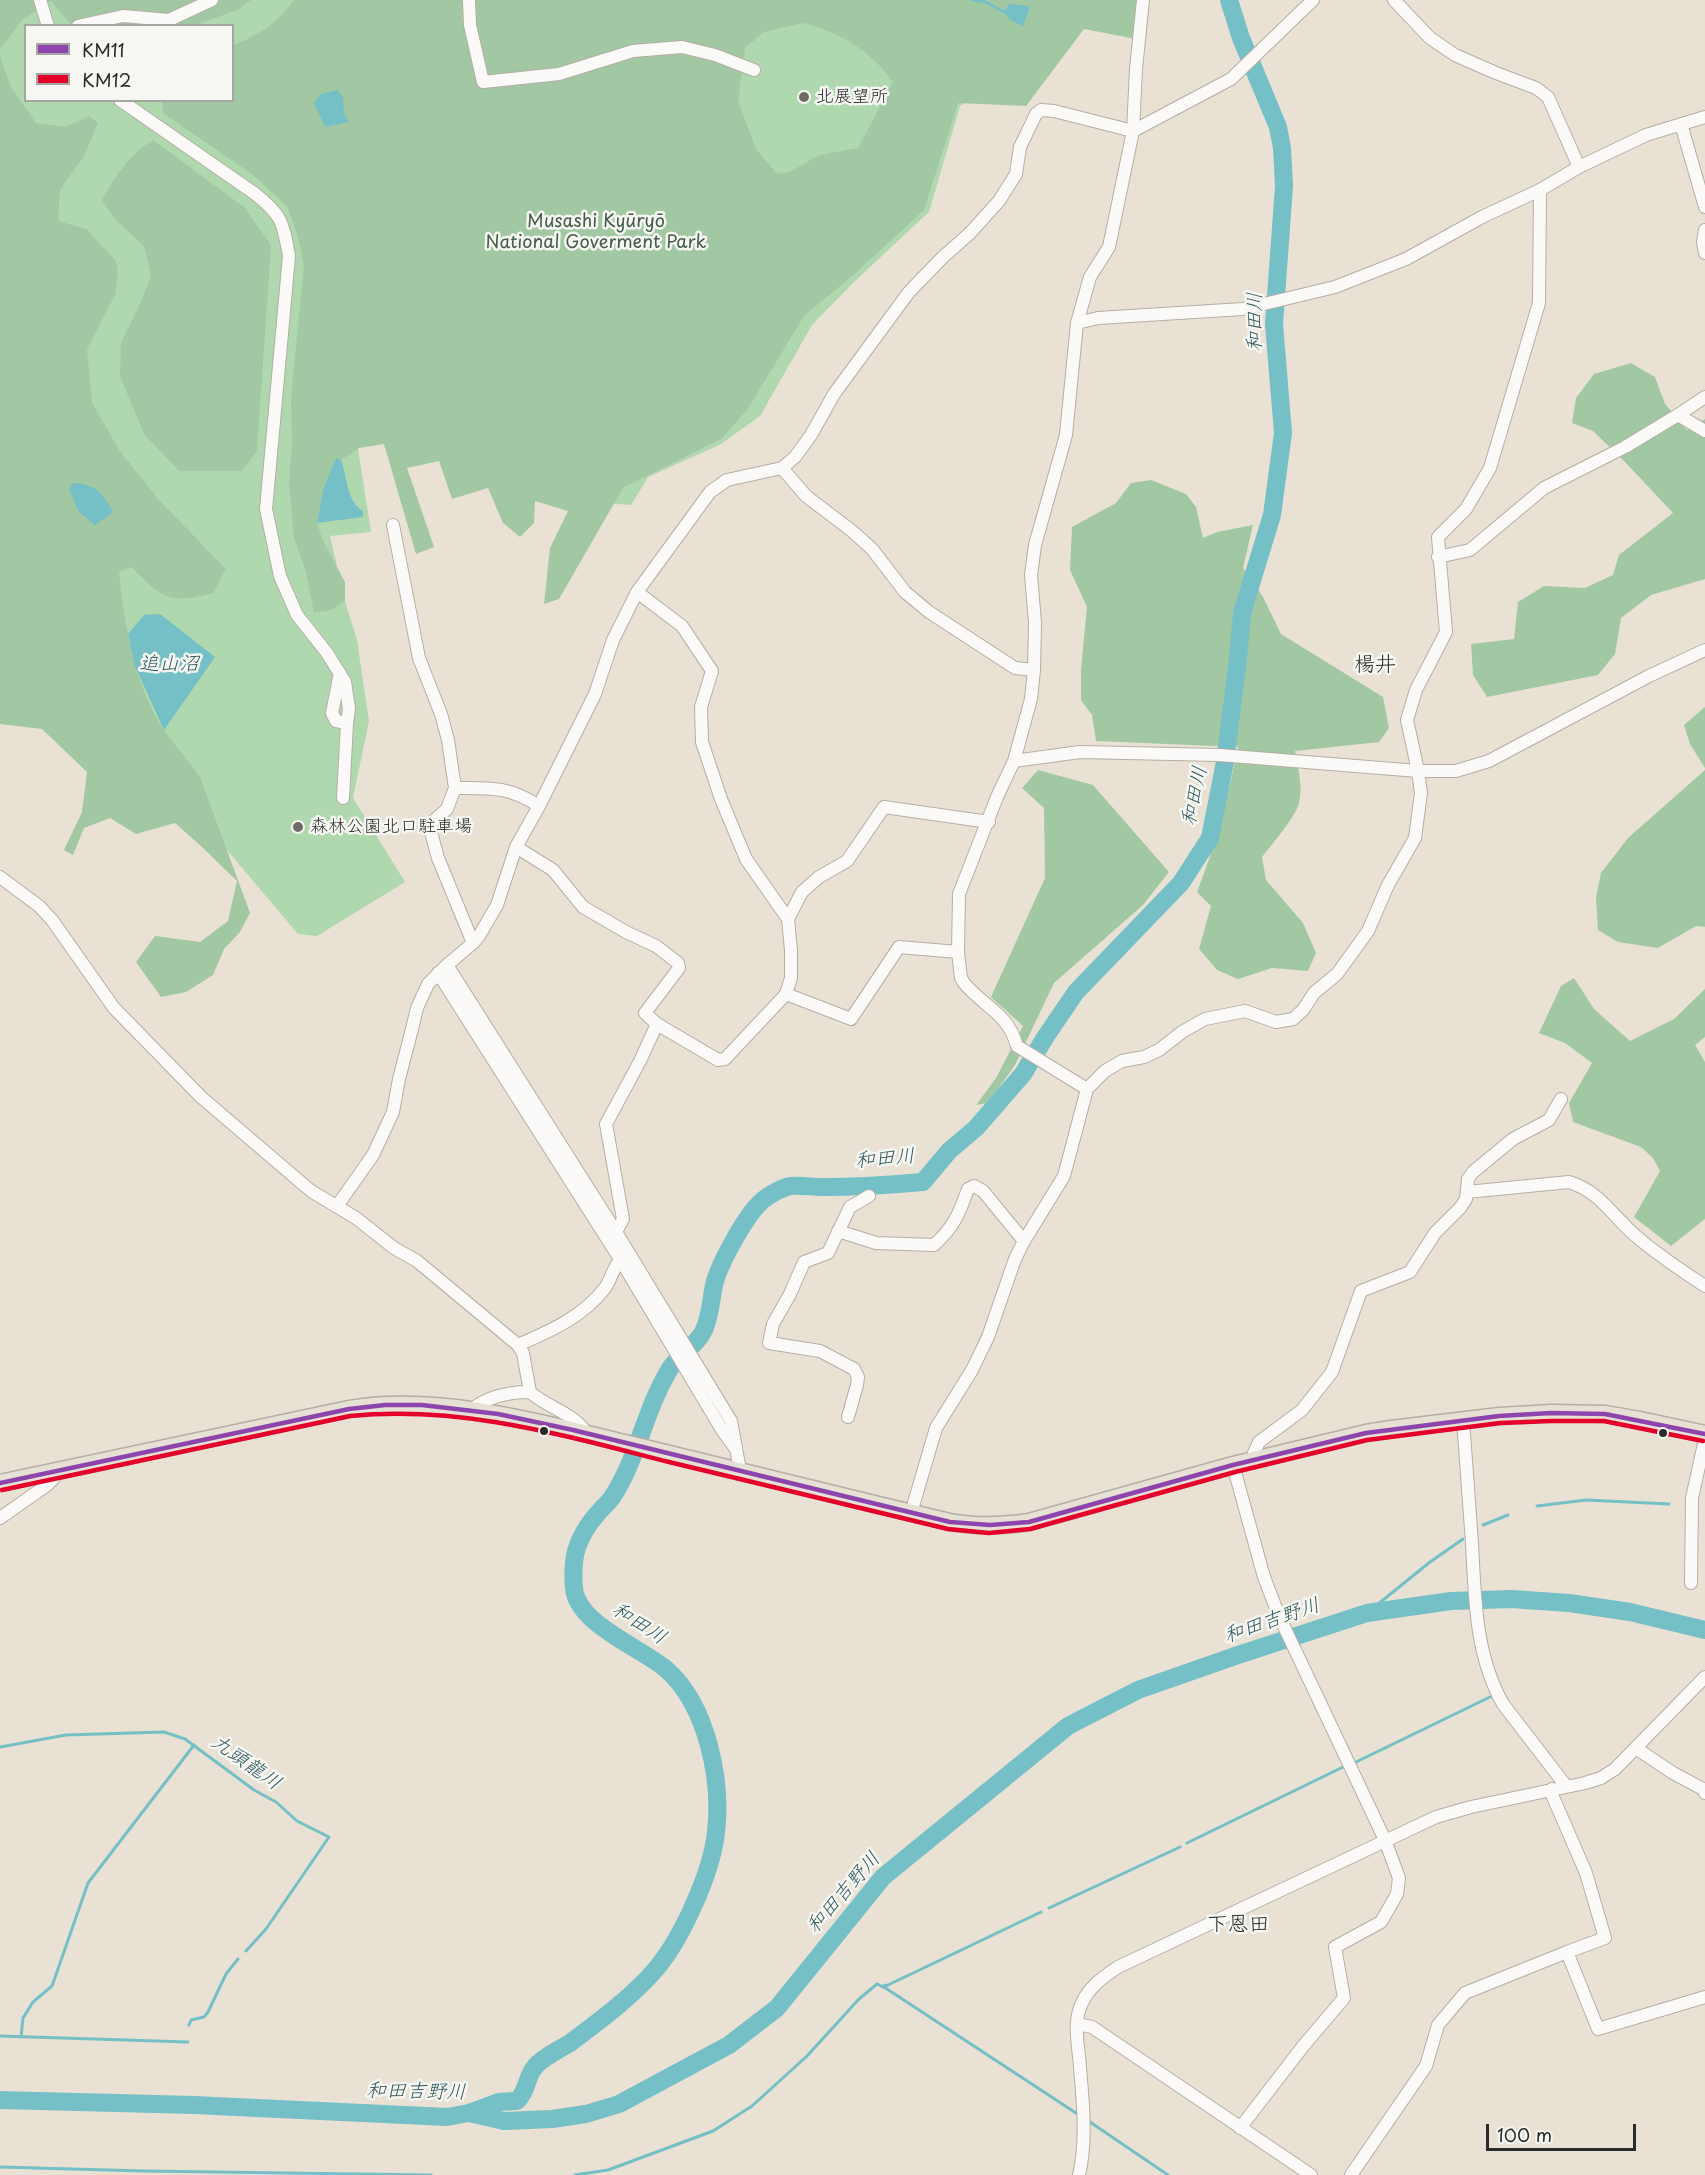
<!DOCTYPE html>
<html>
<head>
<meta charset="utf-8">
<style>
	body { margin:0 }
	#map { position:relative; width:1705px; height:2175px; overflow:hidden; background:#e9e1d3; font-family:"Playpen Sans",sans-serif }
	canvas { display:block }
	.legend { position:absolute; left:24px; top:24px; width:210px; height:78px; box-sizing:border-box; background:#f6f6f2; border:2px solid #a5a5a2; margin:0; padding:8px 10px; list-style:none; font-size:18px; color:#2b2b2b }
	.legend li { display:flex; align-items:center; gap:12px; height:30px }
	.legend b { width:30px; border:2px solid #a5a5a2 }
	.scale { position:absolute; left:1486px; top:2124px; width:150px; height:27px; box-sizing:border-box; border:3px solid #2b2b2b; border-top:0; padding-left:8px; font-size:18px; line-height:21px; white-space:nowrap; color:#2b2b2b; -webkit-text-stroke:4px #f6f6f2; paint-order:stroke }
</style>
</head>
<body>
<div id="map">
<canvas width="1705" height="2175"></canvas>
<ul class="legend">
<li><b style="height:8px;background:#8e44ad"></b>KM11</li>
<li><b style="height:8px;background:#e4002b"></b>KM12</li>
</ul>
<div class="scale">100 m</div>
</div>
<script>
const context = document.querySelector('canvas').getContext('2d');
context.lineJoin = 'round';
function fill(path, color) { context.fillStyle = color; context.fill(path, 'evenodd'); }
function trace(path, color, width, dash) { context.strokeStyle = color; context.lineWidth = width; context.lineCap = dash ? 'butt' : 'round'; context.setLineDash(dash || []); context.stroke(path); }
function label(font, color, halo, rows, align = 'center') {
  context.font = font + ' "Playpen Sans","Klee One",sans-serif'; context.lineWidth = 5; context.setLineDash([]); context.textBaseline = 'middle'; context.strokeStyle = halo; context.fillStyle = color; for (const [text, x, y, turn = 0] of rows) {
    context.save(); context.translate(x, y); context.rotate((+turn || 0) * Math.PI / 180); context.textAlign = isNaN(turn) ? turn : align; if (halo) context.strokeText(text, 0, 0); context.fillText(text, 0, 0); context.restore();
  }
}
fill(new Path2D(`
	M0 0H1126L1042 8 1008 77 960 106 929 212 854 282 812 325 760 416 721 444 648 477 631 505 563 500 475 432 357 442 371 532 330 536 346 605 357 640 369 721 353 798 405 882 317 936 298 934 187 803 65 712 0 716ZM26 26H232V100H26Z`), '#afd8af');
fill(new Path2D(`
	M0 0H251L237 10 193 26 71 25 51 1 22 20 0 50Z
	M294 0H1138L1136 39 1084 29 1026 106 958 103 924 210 852 276 804 316 747 410 721 439 623 488 559 599 544 604 550 548 568 511 535 501 534 523 520 537 503 523 488 488 452 499 439 461 407 468 434 547 416 554 384 444 359 448 341 460 336 459 323 490 317 523 323 541 345 582V601L331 610 314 613 305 569 294 538 289 483 292 444 291 398 304 266 298 237 287 206 253 175 163 113 162 101 232 100 233 45C259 36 277 22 294 0ZM803 23C840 32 871 51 893 82L858 148 819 155 792 171 777 174 756 149 738 101 745 48 764 32Z
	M0 56 11 87 36 123 65 127 89 116 98 123 84 156 60 190 58 221 86 229 116 261 118 276 115 295 87 349 92 402 119 450 159 500 226 569 213 593C168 605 163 598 131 567L119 572C124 623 135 687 164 730 175 746 189 760 200 777L250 913 240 932 224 949 213 975 186 992 161 997 136 962 155 936 200 942 228 921 237 881 202 847 175 823 136 834 110 818 84 828 73 855 64 850 82 812 87 772 42 729 0 724Z
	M153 140 244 207 271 245 257 451 242 471H179L144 434 120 376 121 343 140 304 151 276 144 246 115 219 102 200C114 177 130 154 153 140Z
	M1631 363 1655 377 1665 404 1687 430 1705 419V579L1651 595 1621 618 1615 654 1598 675 1487 697 1473 675 1471 644 1514 639 1518 602 1544 586 1585 588 1613 575 1619 555 1673 513 1626 463 1593 431 1572 423 1576 398 1594 374Z
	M1151 480 1186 494 1196 507 1203 538 1217 532 1253 525 1243 568 1263 597 1281 634 1383 697 1389 728 1379 742 1295 751C1298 768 1303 786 1299 803 1295 818 1272 844 1262 857L1266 880 1303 923 1316 953 1308 971 1272 968 1238 979 1217 970 1199 949 1211 906 1197 892C1216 844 1228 797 1238 747L1096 741 1092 715 1081 700V670L1087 607 1070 570 1072 527 1116 503 1131 483Z
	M1705 707V768L1690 744 1684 725Z
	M1038 770 1093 785 1169 872 1143 905 1054 983 1015 1065 988 1103 976 1105 996 1078 1023 1026 991 997 1045 878 1044 808 1022 788Z
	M1705 770V927L1696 926 1658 948 1618 942 1598 930 1596 897 1601 873 1628 838Z
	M1574 978 1594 1009 1630 1041 1674 1019 1705 989V1037L1695 1045 1705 1062V1219L1671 1246 1634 1217 1660 1171 1653 1158 1641 1147 1573 1122 1569 1103 1592 1063 1565 1043 1539 1033 1561 986Z`), '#a2c8a3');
fill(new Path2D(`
	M1009 4 1030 6 1023 26 1010 20 1004 12Z
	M337 90 343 97 344 113 349 122 325 127 314 103 321 94Z
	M336 458 341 460C347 477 347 502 363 511V517L317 523 323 490Z
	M73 483C95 484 103 493 113 512L95 525 79 512 69 489Z
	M160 614 215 657 164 730 135 666 128 634 144 615Z`), '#75bfc6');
trace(new Path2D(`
	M973 0 986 2 1004 12
	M1537 1506 1586 1500 1669 1504
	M1483 1525 1508 1515
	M1367 1613 1430 1562 1463 1539
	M0 1747 66 1735 164 1732 185 1739 254 1790 276 1802 297 1821 329 1837 266 1929 246 1951
	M1356 1762 1490 1697
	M1187 1843 1343 1767
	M1049 1908 1180 1847
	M883 1986 888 1985 1041 1912
	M189 2025 191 2020 204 2017 208 2012 226 1974 238 1959
	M0 2036 188 2042
	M21 2037 23 2018 33 2002 52 1986 88 1883 194 1745
	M1087 2120 1168 2175
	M0 2167 144 2171 431 2175
	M575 2175 608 2170 713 2131 752 2106 807 2056 859 1999 877 1984 887 1989 1079 2115`), '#75bfc6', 3);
trace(new Path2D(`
	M0 2100 194 2105 447 2117 469 2113 504 2121 552 2119 586 2114 619 2104 729 2045 777 2008 883 1877 1068 1726 1138 1690 1238 1655 1367 1613 1451 1601 1511 1599 1569 1603 1630 1612 1705 1630
	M469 2113 499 2102 517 2101C528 2090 526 2078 534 2068 540 2059 560 2049 570 2043 599 2021 632 1997 656 1969 682 1938 712 1872 716 1832 722 1779 707 1705 666 1669 641 1648 577 1624 574 1588 573 1576 573 1563 576 1551 580 1537 589 1523 598 1513 602 1508 607 1504 611 1499 638 1459 645 1408 671 1367 680 1354 698 1344 704 1330 711 1315 711 1296 715 1281 721 1261 747 1213 763 1200 769 1195 783 1187 791 1186 801 1185 812 1187 822 1187 856 1187 890 1185 923 1182L949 1151 976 1128 1023 1074 1046 1036 1076 992 1181 883 1210 838 1225 762 1238 659 1242 613 1272 515 1283 433 1274 324 1284 186 1282 148 1278 127 1241 38 1229 0`), '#75bfc6', 18);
const minor = new Path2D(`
	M40 0 48 26
	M469 0 470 25 483 82 559 74 633 51 682 47 715 55 754 70
	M1394 0 1430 38 1455 55 1496 73 1536 88 1548 97 1579 167
	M78 26 123 16 169 20 212 0
	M120 100 254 193C282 215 283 222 289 256L266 509 280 576 297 615 327 653 345 682 349 709 347 723 336 721 332 713 340 673
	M1681 124 1705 207
	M1705 230 1703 242 1705 253
	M1077 323 1098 318 1243 309 1335 287 1406 259 1482 217 1540 190 1579 167 1646 135 1705 117
	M1678 415 1705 431
	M782 468 806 496 852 531 872 549 905 592 929 612 1015 668 1034 670
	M393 525 419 658 441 714 448 740 455 788 447 809 429 825 438 858 473 943
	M1438 557 1470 550 1544 488 1625 447 1678 415 1705 397
	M1014 761 1080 752 1219 755 1418 771H1456L1489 761 1649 676 1705 650
	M455 788C490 788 509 786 539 806
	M343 798 347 723
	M516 847 553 870 583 907 626 932 656 946 678 963 679 968 645 1013 657 1024
	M0 877 39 906 52 920 114 1008 201 1097 311 1191 356 1218 394 1248 417 1261 518 1345 523 1353 530 1392
	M788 919 802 892 819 877 847 861 884 807 989 822
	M447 965 616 1232 731 1421 740 1470
	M438 973 620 1259 722 1430 735 1448
	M786 994 851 1019 899 947 958 952
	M1087 1089 1017 1046C1008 1013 984 1007 964 983L961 978 958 952 959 894 997 797 1014 761 1031 699 1034 670 1035 623 1031 575 1035 545 1066 435 1077 323 1090 277 1109 247 1133 131 1136 69 1143 0
	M1467 1192 1569 1182C1601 1192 1612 1216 1637 1237 1658 1255 1682 1271 1705 1286
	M337 1206 373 1155 393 1112 399 1079 412 1029 417 1008 428 984 447 965 473 943 479 936 497 905 516 847 539 806 595 694 613 640 637 592 710 492 727 480 782 468 795 457 811 435 834 394 909 292 943 257 970 233 999 201 1016 174 1020 147 1036 114 1041 110 1054 111 1133 131 1231 79 1313 0
	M838 1231 876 1243 934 1245C954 1227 959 1214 968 1189L974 1186 983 1191 1024 1241
	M616 1232 623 1219 606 1124 640 1061 657 1024 718 1060 725 1059 786 994 791 978V950L788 919 746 859 721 799 702 742 701 707 712 671 682 626 637 592
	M518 1345C550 1331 583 1317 605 1288 612 1278 614 1263 625 1256
	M470 1411C486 1397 509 1392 530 1392 548 1408 574 1413 586 1433
	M848 1417 857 1385 858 1377 854 1369 820 1351 769 1343 773 1324 790 1294 804 1262 828 1253 850 1207 869 1196
	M1463 1420C1466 1461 1469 1502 1472 1543 1475 1598 1475 1655 1503 1704L1566 1786
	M1255 1461 1254 1453 1259 1442 1302 1410 1332 1372 1361 1291 1410 1272 1435 1233 1460 1208 1466 1199 1468 1179 1473 1172 1513 1139 1549 1120 1561 1099
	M1233 1465 1264 1577 1279 1616 1385 1840 1399 1878 1397 1894 1381 1922 1335 1947 1344 1998 1304 2045 1240 2128
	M911 1513 936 1428 972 1370 988 1337 1015 1259 1024 1241 1064 1176 1087 1089 1105 1071 1122 1061 1144 1057 1159 1050 1182 1032 1205 1019 1245 1011 1276 1022 1293 1019 1303 1010 1314 993 1337 974 1368 931 1388 885 1415 838 1421 793 1418 771 1407 720 1416 690 1446 632 1438 537 1466 509 1490 468 1539 303 1540 190
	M0 1518 47 1485 54 1478 56 1471
	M1691 1583 1692 1498 1705 1439
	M1637 1749 1673 1773 1703 1789 1705 1793
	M1552 1789 1553 1797 1586 1873 1605 1938 1567 1952
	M1077 2024 1092 2027 1311 2175
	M1079 2175C1087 2141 1083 2102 1080 2068 1079 2047 1072 2023 1082 2003 1089 1987 1103 1977 1118 1967L1436 1817 1471 1807 1585 1783 1601 1778 1615 1769 1705 1677
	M1351 2175 1426 2066 1438 2025 1465 1993 1567 1952 1598 2029 1705 1997`);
const highway = new Path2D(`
	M0 1483 349 1409C443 1393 553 1426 645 1448 746 1473 848 1498 950 1522 977 1527 1002 1526 1029 1522L1233 1465 1366 1433 1391 1429 1499 1416 1551 1413 1605 1414 1640 1420 1705 1434`);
trace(minor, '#b4aea6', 14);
trace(highway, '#b4aea6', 19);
trace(minor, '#fcfaf8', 12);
trace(highway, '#e6e1d4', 16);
trace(new Path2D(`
	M0 1483 349 1409 385 1405H422L498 1414 573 1430 950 1522 990 1525 1029 1522 1233 1465 1366 1433 1499 1416 1551 1413 1605 1414 1705 1434`), '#8e44ad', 4.5);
trace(new Path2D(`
	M2 1490 350 1416C461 1405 562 1435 669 1462 762 1485 855 1507 948 1529L989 1533 1030 1529 1235 1472 1367 1440 1500 1423 1551 1421H1604L1703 1441`), '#e4002b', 4.5);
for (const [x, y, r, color] of [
	[804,97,6,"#6e6b66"],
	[298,827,6,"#6e6b66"],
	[544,1431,5,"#2b2b2b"],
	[1663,1433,5,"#2b2b2b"]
]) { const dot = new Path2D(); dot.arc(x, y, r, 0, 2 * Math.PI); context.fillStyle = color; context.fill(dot); trace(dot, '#f6f6f2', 2); }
label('18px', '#2b2b2b', '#f6f6f2', [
	["北展望所",816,97],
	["森林公園北口駐車場",310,827]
], 'left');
label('18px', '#445d4a', '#f6f6f2', [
	["Musashi Kyūryō",596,222],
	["National Goverment Park",596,243]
]);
label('italic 20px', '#335a5f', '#f6f6f2', [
	["和田川",1255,322,-90],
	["追山沼",169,664],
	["和田川",1195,796,-78],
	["和田川",885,1159,-5],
	["和田吉野川",1272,1621,-19],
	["和田川",639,1624,33],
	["九頭龍川",246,1763,35],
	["和田吉野川",844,1893,-49],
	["和田吉野川",416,2092,1]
]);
label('21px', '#2b2b2b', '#f6f6f2', [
	["楊井",1375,665],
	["下恩田",1238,1925]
]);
</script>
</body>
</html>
